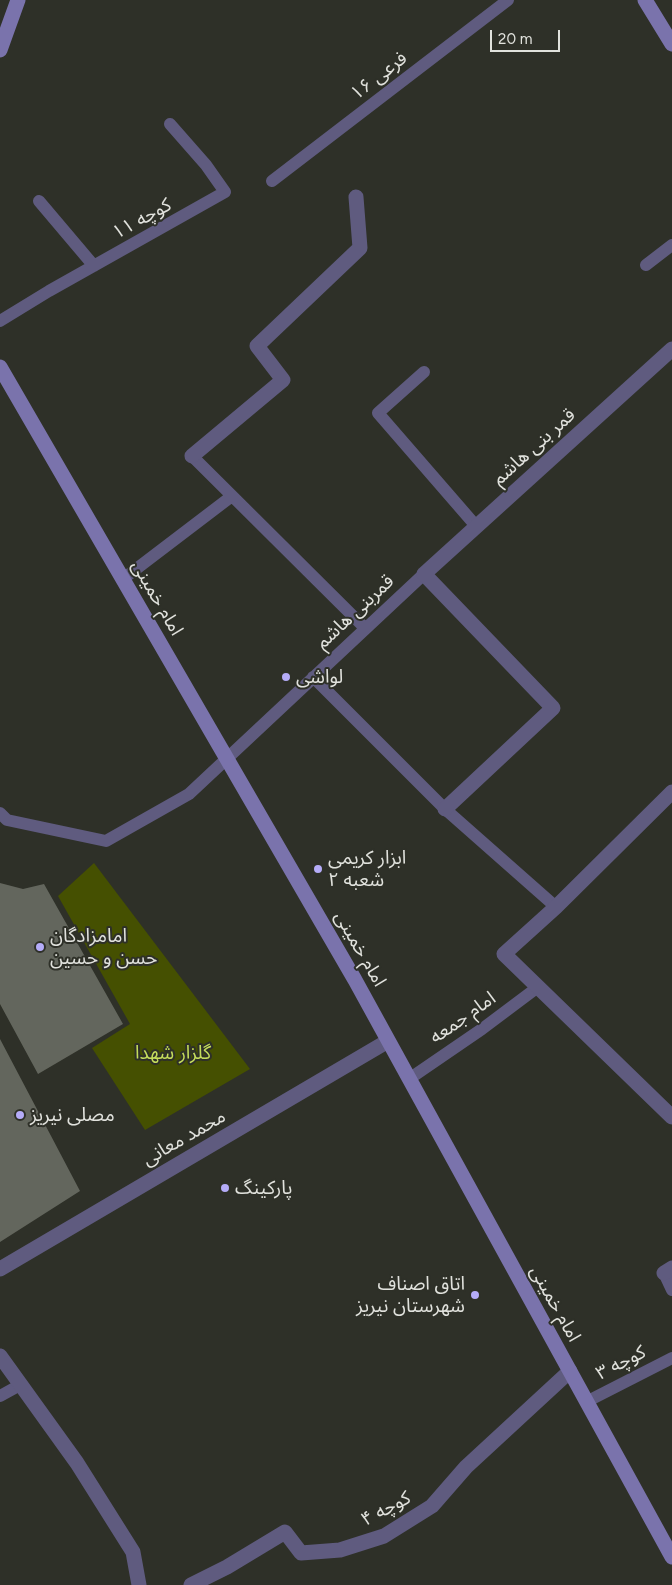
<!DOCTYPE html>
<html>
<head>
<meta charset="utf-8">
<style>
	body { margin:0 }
	#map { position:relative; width:672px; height:1585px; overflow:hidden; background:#2e3028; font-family:Figtree,sans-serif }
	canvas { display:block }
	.scale { position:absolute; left:490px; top:30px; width:70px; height:22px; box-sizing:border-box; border:2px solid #e1e2dd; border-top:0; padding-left:6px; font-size:15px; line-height:18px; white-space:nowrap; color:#e1e2dd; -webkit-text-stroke:4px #2e3028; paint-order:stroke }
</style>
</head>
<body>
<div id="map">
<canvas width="672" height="1585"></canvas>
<div class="scale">20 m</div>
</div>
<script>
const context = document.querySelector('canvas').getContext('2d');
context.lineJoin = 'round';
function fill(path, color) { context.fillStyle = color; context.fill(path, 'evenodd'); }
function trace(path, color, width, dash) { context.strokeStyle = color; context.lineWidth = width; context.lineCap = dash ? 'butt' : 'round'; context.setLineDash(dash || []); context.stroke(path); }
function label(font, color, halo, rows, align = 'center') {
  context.font = font + ' Figtree,"Noto Sans Arabic",sans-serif'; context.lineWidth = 4; context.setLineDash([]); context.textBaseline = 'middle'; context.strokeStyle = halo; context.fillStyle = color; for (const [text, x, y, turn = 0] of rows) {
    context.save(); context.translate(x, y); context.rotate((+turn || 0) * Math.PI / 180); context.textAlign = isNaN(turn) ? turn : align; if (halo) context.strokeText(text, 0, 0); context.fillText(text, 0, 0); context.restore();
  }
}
fill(new Path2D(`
	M94 863 250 1069 145 1130 92 1048 130 1024 58 896Z`), '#455001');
fill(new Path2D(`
	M0 883 23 889 44 884 123 1024 38 1074 0 1004Z
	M0 1039 80 1191 0 1242Z`), '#63665d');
trace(new Path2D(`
	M272 181 508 0
	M39 201 94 266
	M646 265 672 245
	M0 321 49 291 225 192 206 165 170 124
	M424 372 378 413 476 526
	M192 456 365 628
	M123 579 232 496
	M313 677 445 809 556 907
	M0 813 7 820 106 841 189 794 424 574
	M409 1079 482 1029 538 987
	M664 1273 672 1290
	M0 1396 20 1385
	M586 1402 672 1358`), '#5f5b7f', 12);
trace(new Path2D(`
	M192 456 283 380 257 346 360 248 356 197
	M672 792 556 907 504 954 672 1117
	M445 809 553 708 424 574 672 349
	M0 1269 388 1041
	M664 1273 672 1268
	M0 1356 77 1463 133 1552 139 1585
	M191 1585 227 1567 285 1532 301 1553 340 1550 384 1536 432 1506 466 1467 570 1371`), '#5f5b7f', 15);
trace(new Path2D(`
	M645 0 672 44
	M0 50 18 0
	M0 367 355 980 672 1557`), '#7a73ac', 15);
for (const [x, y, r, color] of [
	[286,677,5,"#b5acf8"],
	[318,869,5,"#b5acf8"],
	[40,947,5,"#b5acf8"],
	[20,1115,5,"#b5acf8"],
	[225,1188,5,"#b5acf8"],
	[475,1295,5,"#b5acf8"]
]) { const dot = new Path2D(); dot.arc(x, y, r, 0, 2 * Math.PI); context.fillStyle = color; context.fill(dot); trace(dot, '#2e3028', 2); }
label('19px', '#e1e2dd', '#2e3028', [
	["فرعی ۱۶",379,76,-38],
	["کوچه ۱۱",142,219,-29],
	["قمر بنی هاشم",534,447,-42],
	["امام خمینی",157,598,60],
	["قمربنی هاشم",355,612,-43],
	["امام خمینی",360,949,60],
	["امام جمعه",463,1018,-35],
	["محمد معانی",184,1138,-30],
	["امام خمینی",555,1304,61],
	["کوچه ۳",621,1363,-27],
	["کوچه ۴",386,1509,-28]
]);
label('19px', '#e1e2dd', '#2e3028', [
	["لواشی",296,677],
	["ابزار کریمی",328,858],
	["شعبه ۲",328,880],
	["امامزادگان",50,936],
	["حسن و حسین",50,958],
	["مصلی نیریز",30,1115],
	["پارکینگ",235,1188],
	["اتاق اصناف",465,1284,"right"],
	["شهرستان نیریز",465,1306,"right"]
], 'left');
label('19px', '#c5dd5c', '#2e3028', [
	["گلزار شهدا",173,1053]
]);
</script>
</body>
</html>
